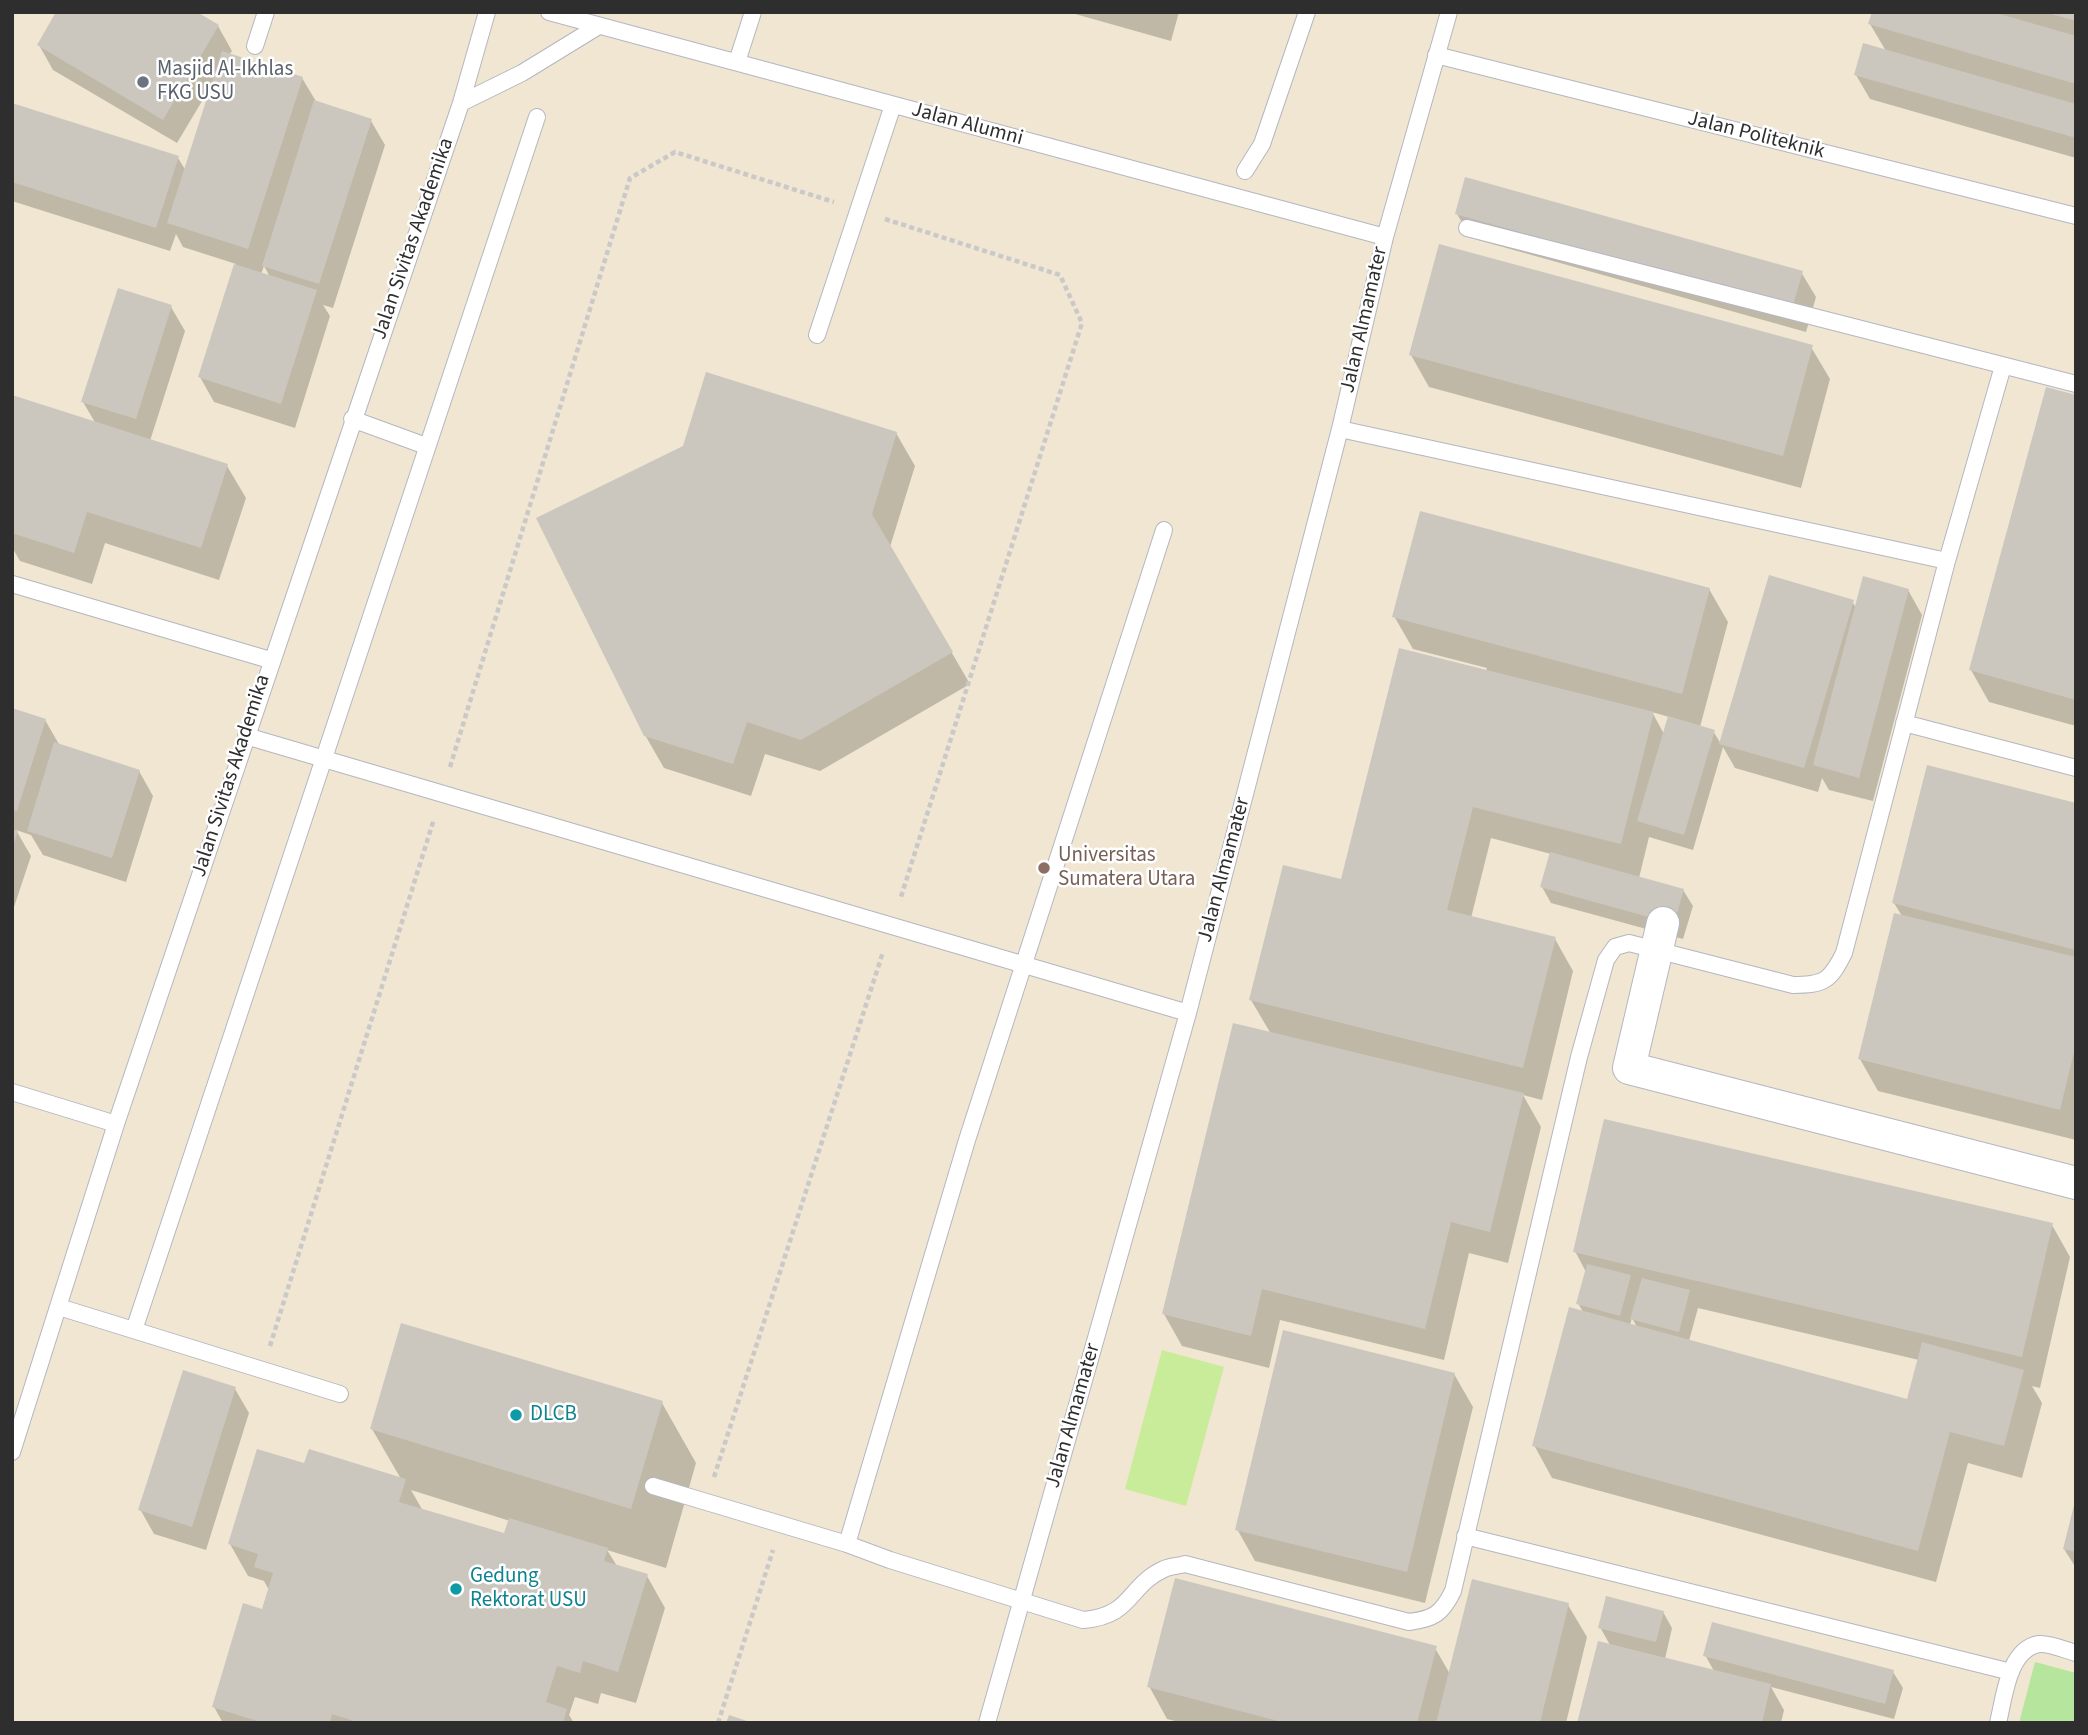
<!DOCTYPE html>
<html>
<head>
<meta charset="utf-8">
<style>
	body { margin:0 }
	#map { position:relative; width:2088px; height:1735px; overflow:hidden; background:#efe9e1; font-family:"Source Sans 3",sans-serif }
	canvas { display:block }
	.frame { position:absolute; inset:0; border:14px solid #2e2e2e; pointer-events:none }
</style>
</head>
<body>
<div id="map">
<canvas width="2088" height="1735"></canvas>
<div class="frame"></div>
</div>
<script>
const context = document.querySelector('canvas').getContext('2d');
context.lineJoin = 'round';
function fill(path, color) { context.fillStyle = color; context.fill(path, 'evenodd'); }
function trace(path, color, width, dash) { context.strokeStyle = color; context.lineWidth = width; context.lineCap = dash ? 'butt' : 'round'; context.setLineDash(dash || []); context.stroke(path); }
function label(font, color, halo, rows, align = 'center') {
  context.font = font + ' "Source Sans 3",sans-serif'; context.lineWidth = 5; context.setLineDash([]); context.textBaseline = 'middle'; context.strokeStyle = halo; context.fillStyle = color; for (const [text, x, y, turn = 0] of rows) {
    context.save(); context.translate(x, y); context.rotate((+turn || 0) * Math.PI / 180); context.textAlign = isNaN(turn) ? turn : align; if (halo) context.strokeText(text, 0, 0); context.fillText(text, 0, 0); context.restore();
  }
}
fill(new Path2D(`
	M12 12H2076V1723H12Z`), '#f0e6d1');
fill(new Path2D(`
	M2035 1662 2076 1673V1723H2019Z`), '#b6e59e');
fill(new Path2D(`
	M1162 1350 1224 1367 1186 1506 1125 1489Z`), '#c9ec9a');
fill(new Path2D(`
	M1068 12H1179L1171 41Z
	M1874 12H2076V158L1870 99 1856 75 1886 51 1870 24Z
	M218 26 232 51 229 55 302 78 317 103 371 121 385 145 333 308 323 305 330 316 295 428 214 402 200 377 236 264 183 247 176 234 170 251 12 201V105L178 158 186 171 211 86 177 143 53 70 39 45ZM264 266 270 277 261 274Z
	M1457 214 1801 272 1816 297 1806 332 1471 238Z
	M171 307 185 331 150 441 227 466 246 498 219 580 105 543 92 584 20 561 12 547V397L96 424 83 402Z
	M1811 347 1830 379 1801 488 1429 387 1411 355Z
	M2076 397V726L1989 702 1971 670Z
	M896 433 915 466 890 547 970 684 820 771 765 754 751 796 664 768 645 735Z
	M1709 589 1728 622 1700 727 1713 731 1721 744 1852 601 1856 608 1908 590 1922 615 1873 801 1829 790 1822 778 1818 792 1735 768 1723 747 1693 850 1649 837 1639 878 1683 890 1693 906 1683 939 1551 903 1542 887 1551 854 1491 838 1471 918 1555 939 1573 971 1542 1100 1523 1095 1541 1127 1508 1263 1469 1253 1444 1360 1280 1320 1269 1368 1182 1346 1164 1314 1271 1034 1251 1000 1342 881 1486 671 1487 668 1413 649 1394 616ZM1652 712 1669 717 1664 734Z
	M12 710 45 720 60 746 139 771 153 796 126 882 43 855 31 835 16 830 31 856 12 913Z
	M2076 805V1140L1878 1091 1860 1059 1902 916 1894 903Z
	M2052 1225 2070 1257 2040 1388 2032 1386 2042 1403 2022 1478 1968 1463 1936 1582 1552 1478 1534 1445 1583 1312 1578 1303 1586 1272 1575 1251ZM1698 1308 1919 1360 1908 1401 1689 1341ZM1632 1318 1637 1327 1630 1325Z
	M1454 1374 1473 1407 1425 1603 1255 1561 1237 1529Z
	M235 1389 249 1413 206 1550 154 1534 140 1509Z
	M662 1403 696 1463 666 1568 607 1550 617 1566 647 1576 665 1608 636 1703 601 1693 598 1704 575 1697 569 1715 574 1723H223L214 1707 263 1611 269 1590 264 1581 248 1576 230 1544 306 1465 401 1479 372 1429ZM411 1490 510 1521 505 1536 423 1511Z
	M2076 1504V1568L2064 1549Z
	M1568 1605 1587 1637 1566 1723H1183L1167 1719 1149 1686 1435 1648 1450 1674Z
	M1663 1612 1672 1628 1665 1659 1714 1671 1705 1655 1893 1672 1903 1688 1894 1719 1771 1687 1784 1710 1781 1723H1579L1610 1645 1600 1627Z`), '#0003');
fill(new Path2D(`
	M56 12H197L219 25 163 120 37 45Z
	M1872 12H1993L2076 36V84L1868 24Z
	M2048 12H2076V21L2048 13Z
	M1863 43 2076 104V138L1854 75Z
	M222 51 303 77 248 249 167 223Z
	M314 100 372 119 319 284 262 266Z
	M12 103 179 156 156 228 12 182Z
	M1465 177 1803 271 1792 308 1455 214Z
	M1439 244 1813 345 1783 456 1409 355Z
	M234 264 317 290 281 404 198 377Z
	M118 288 172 305 136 419 81 402Z
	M706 372 897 432 872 514 953 652 801 740 747 722 733 764 644 736 536 518 683 446Z
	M2046 387 2076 395V700L1969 670Z
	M12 395 228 464 201 548 87 512 74 553 12 533Z
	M1420 511 1710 588 1682 694 1392 617Z
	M1769 575 1854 600 1804 768 1719 744Z
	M1863 576 1909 589 1859 778 1813 765Z
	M1399 648 1654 712 1621 844 1473 807 1447 910 1556 937 1523 1068 1249 1000 1283 865 1341 879Z
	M12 708 46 719 17 811 12 810Z
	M1668 716 1715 730 1684 835 1637 821Z
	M54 742 140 770 112 858 27 831Z
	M1927 765 2076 803V950L1892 903Z
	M12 829 18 831 13 846H12Z
	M1550 852 1684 889 1674 924 1540 887Z
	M1894 913 2076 957V1044L2060 1110 1858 1059Z
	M1233 1023 1524 1093 1490 1232 1451 1222 1425 1329 1262 1289 1251 1336 1162 1314Z
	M1604 1119 2053 1223 2022 1357 1573 1252Z
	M1587 1264 1631 1275 1620 1316 1576 1304Z
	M1642 1278 1690 1290 1679 1332 1630 1319Z
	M1569 1307 1907 1399 1922 1342 2024 1370 2004 1446 1950 1432 1918 1551 1532 1446Z
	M401 1323 663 1401 631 1509 370 1429Z
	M1283 1330 1455 1373 1407 1572 1235 1530Z
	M183 1370 236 1387 192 1527 138 1510Z
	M257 1449 304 1463 309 1449 406 1479 399 1502 504 1533 509 1518 608 1548 604 1561 648 1574 618 1672 583 1661 580 1673 557 1666 546 1702 567 1709 563 1723H360L332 1714 330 1723H264L212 1707 243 1603 262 1609 273 1573 254 1567 258 1554 228 1544Z
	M2075 1501H2076V1552L2063 1549Z
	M1175 1578 1437 1646 1417 1723H1286L1147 1687Z
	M1472 1579 1569 1603 1540 1723H1436Z
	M1606 1596 1664 1611 1656 1642 1598 1628Z
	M1712 1622 1894 1670 1885 1704 1703 1656Z
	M1598 1641 1771 1684 1762 1723H1577Z
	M729 1715 750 1722V1723H726Z`), '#cbc7bf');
const lane = new Path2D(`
	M549 12 1385 237
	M255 46 266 12
	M1436 55 2076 216
	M737 62 753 12
	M461 103 522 73 597 27
	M1245 171 1262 144 1307 12
	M1467 228 2076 384
	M817 335 893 105
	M352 419 426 446
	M1340 429 1947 561
	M1164 530 967 1140 847 1544 890 1560 1083 1620C1133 1616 1127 1586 1164 1569 1170 1566 1179 1566 1185 1564L1409 1622C1433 1619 1442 1614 1453 1591L1579 1057 1606 960 1615 947 1629 943 1793 985C1824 985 1830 981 1844 953L1947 561 2003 366
	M12 584 270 660
	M1904 723 2076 768
	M246 736 1188 1013
	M12 1092 116 1124
	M59 1307 340 1394
	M134 1330 537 117
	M12 1452 116 1124 461 103 487 12
	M653 1486 847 1544
	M1465 1536 2011 1672
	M987 1723 1188 1013 1340 429 1385 237 1449 12
	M1998 1723C2004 1699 2008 1649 2039 1644 2049 1643 2065 1650 2076 1653`);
const street = new Path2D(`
	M1663 923 1629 1068 2076 1183`);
trace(lane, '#b4b7c1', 18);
trace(street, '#b4b7c1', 34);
trace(new Path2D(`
	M885 219 1060 275 1082 323 900 900
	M450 767 630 178 675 152 834 202
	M270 1346 434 819
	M714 1477 883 952
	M718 1723 773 1550`), '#c9c9c9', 4.5, [5, 3.5]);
trace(lane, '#fff', 16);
trace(street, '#fff', 32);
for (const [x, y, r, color] of [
	[143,82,7,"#6b7280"],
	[1044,868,7,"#8d6e63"],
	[516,1415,7,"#0f9aa8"],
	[456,1589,7,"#0f9aa8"]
]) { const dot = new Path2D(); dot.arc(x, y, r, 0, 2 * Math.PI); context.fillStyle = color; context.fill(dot); trace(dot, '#fff', 2.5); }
label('21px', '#5b616d', '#fff', [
	["Masjid Al-Ikhlas",157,70],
	["FKG USU",157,94]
], 'left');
label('21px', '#2e2e2e', '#fff', [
	["Jalan Alumni",967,125,15],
	["Jalan Politeknik",1756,136,14],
	["Jalan Sivitas Akademika",414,239,-71],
	["Jalan Almamater",1365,320,-77],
	["Jalan Sivitas Akademika",232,776,-72],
	["Jalan Almamater",1225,870,-75],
	["Jalan Almamater",1074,1416,-74]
]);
label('21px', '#785e54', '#fff', [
	["Universitas",1058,856],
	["Sumatera Utara",1058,880]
], 'left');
label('21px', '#0d838f', '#fff', [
	["DLCB",530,1415],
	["Gedung",470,1577],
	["Rektorat USU",470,1601]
], 'left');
</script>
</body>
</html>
